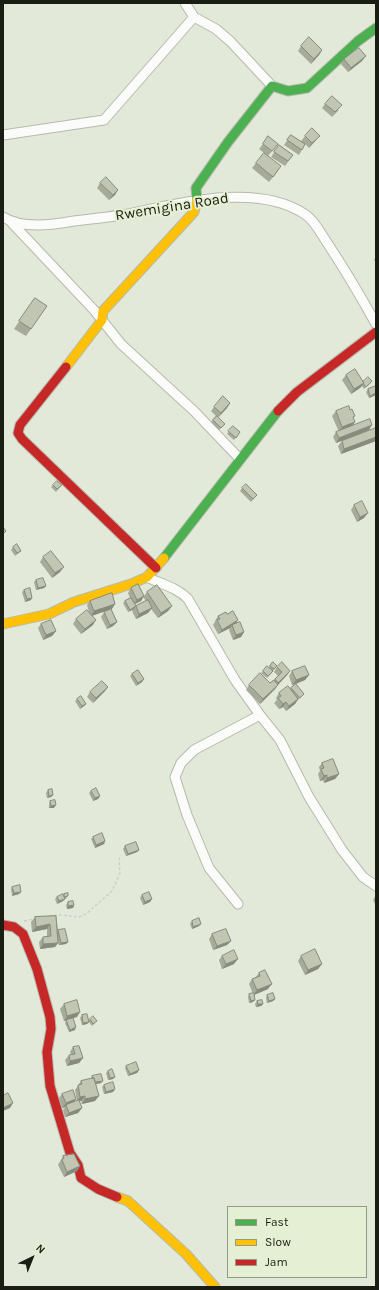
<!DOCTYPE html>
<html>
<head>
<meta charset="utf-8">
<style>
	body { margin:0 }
	#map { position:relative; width:379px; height:1290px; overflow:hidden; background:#e3e9d9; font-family:Karla,sans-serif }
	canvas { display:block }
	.frame { position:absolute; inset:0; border:4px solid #191d13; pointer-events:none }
	.legend { position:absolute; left:227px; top:1206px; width:140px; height:72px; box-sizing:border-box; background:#e5efd3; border:1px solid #939b86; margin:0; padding:5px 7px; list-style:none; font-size:12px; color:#191d13 }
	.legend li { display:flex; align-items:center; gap:8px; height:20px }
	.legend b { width:20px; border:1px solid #939b86 }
	.north { position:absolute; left:12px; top:1238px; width:40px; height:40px; -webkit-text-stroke:3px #e5efd3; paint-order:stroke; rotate:43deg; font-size:11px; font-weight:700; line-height:16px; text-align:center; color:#191d13 }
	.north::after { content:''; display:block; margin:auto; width:14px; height:18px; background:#191d13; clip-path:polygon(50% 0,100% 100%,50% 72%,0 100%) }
</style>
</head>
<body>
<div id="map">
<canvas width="379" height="1290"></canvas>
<div class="frame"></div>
<ul class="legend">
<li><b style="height:5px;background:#4caf50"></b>Fast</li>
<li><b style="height:5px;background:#ffc107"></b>Slow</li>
<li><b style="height:5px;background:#c62828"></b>Jam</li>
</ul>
<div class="north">N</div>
</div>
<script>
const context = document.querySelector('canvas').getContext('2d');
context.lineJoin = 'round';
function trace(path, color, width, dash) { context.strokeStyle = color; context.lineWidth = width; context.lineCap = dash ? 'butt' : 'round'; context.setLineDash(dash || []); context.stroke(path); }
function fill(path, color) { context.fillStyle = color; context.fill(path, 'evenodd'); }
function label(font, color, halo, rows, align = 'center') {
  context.font = font + ' Karla,sans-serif'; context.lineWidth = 4; context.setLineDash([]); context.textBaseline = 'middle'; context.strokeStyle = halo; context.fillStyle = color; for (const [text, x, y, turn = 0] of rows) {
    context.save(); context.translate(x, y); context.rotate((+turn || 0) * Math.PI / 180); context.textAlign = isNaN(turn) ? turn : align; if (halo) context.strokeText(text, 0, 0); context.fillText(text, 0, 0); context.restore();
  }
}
const street = new Path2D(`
	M185 3 194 17
	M3 135 104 120 194 17 216 29 231 42 272 86
	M3 217C22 229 52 225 74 221 92 219 110 217 128 214 179 203 259 182 306 215 315 221 321 234 328 244 345 270 361 297 376 324
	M11 222 94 310 121 344 194 411 239 458
	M147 577C161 584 178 588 188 599L235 680 260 715 194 750 181 763 175 777 187 815 209 868 238 904
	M260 715 280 740 309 797 342 850 363 877 376 886`);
const fast = new Path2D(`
	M197 200 196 188 228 142 272 86 288 91 307 88 358 41 376 28
	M164 558 278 411`);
const slow = new Path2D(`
	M66 367 102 320 103 311 194 212 197 200
	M3 624 49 614 74 602 131 584 147 577 164 558
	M117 1197 128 1201 186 1254 215 1287`);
const jam = new Path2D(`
	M66 367 20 425 18 433 22 439 156 568
	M278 411 297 392 376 332
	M3 925 14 927 23 934 37 969 50 1017 51 1029 47 1052 50 1086 70 1153 78 1165 81 1178 98 1189 117 1197`);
trace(street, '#b5baad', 11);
trace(fast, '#b5baad', 11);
trace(slow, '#b5baad', 11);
trace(jam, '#b5baad', 11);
trace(new Path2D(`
	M44 917 62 915 79 917 86 914 112 891 120 873 119 860 121 855
	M24 921 34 919`), '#cdcfca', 1.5, [3, 2]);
trace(street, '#fbfcf9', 9);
trace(fast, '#4caf50', 9);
trace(slow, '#ffc107', 9);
trace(jam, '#c62828', 9);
fill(new Path2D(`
	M301 46 322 50 319 55 311 64 298 51Z
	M344 59 362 61 348 72 341 64Z
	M325 104 339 110 332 117 322 108Z
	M291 135 305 144 301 141 305 136 316 140 309 148 305 144 299 155 284 145Z
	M263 144 274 149 268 156 259 149Z
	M279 145 293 155 285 166 271 157Z
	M256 163 278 171 269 182 252 168Z
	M100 183 115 195 109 200 97 188Z
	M376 256V262L374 260Z
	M35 298 47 306 26 336 14 329Z
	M346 375 363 382 371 383 364 389 362 386 360 388 351 394 342 380Z
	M376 386V395L369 398 366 392 368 389Z
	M230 403 227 408 218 417 225 424 219 430 211 422 216 416 211 411 214 407Z
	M350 410 355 416 353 418V426L369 430 336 443 333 437 336 432H339L332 416 336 411Z
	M233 426 240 432 234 440 227 434Z
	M376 428V441L341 454 338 446 342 441Z
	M53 485H62L56 492 51 487Z
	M242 488 257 495 251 502 240 491Z
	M354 505 364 518 357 522 351 510Z
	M13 547 21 551 19 553 15 556 11 550Z
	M43 557 60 572 52 578 40 562Z
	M36 580 46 586 44 588 36 590 34 582Z
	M131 588 144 596 147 592 172 606 168 611 158 618 151 609 148 613 136 619 132 611 136 606 146 601 143 597 141 601 134 604 136 606 134 609 128 612 123 603 125 601 130 598 128 593Z
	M24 590 31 600 25 602 22 592Z
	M90 601 112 609H111L117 622 113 626 107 629 101 617 105 611 92 616 93 625 81 634 73 624 76 619 89 612 87 605Z
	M227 614 237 623 244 632 241 637 233 640 229 630 230 628 218 634 213 625 215 622V621L218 616Z
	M41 624 56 631 52 636 43 640 38 628Z
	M273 662 277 666 271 674 267 678 261 673 263 671 269 667Z
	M277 667 290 671 287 675 278 685 275 689 260 704 246 690 249 685 270 683 278 676 274 672Z
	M292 671 309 675 305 680 296 684 304 694 298 700 295 704 286 711 283 707 279 709 274 703 277 700 276 698 279 693 290 689 296 684 292 685 289 676Z
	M132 674 144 679 142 682 136 686 130 676Z
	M108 687 105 691 93 703 87 697 90 692Z
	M77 699 86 704 84 706 80 709 75 701Z
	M322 763 339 774 335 779 324 783 323 780 320 781 318 774 320 771 319 767Z
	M48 790 53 795 51 797 47 798 46 793Z
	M91 791 100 796 98 799 93 801 89 793Z
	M50 801 54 808H49V804Z
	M93 837 105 841 104 844 95 848 91 839Z
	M125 846 139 850 137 852 126 856 123 849Z
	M12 887 21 892 19 894 12 896 11 889Z
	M64 894 67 898 65 899 63 901 57 904 55 899 57 897 63 895Z
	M142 895 152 899 150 902 143 905 140 898Z
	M376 895V906L373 900Z
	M68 902 74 905 73 908 67 909 66 905Z
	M56 916 58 931V930L68 942 66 944 59 945 58 943 55 947 40 949 39 942 43 937H47V929L32 932 31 922 35 917Z
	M192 921 199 926 192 929 190 924Z
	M212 934 231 941 227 945 213 950 209 939Z
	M222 956 234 964 222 969 219 960Z
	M301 956 322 964 318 969 305 975 298 961Z
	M259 973 268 989 254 995 253 1002 249 1003 248 997 249 994H253L249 984 252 979 255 978Z
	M267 995 275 999 273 1001 267 1003 266 998Z
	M257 1001 263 1004 261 1006 256 1007 255 1004Z
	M64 1004 77 1017 73 1018 75 1030 69 1032 65 1023 66 1020 70 1019 64 1021 60 1009Z
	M82 1015 89 1020 90 1019 95 1023 92 1026 89 1022 87 1024 82 1025 80 1018Z
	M73 1047 83 1058 79 1063 67 1066 65 1060 69 1055H71L70 1052Z
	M126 1066 139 1070 137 1073 128 1076 125 1068Z
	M108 1071 113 1079 108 1080 106 1073Z
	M92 1076 103 1081 101 1083 96 1084 95 1101 82 1104 81 1101H79L82 1108 78 1113 65 1117 63 1110 65 1107 62 1108 59 1098 62 1094 74 1102 77 1101 75 1090 81 1081 91 1079Z
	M104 1085 115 1089 113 1092 104 1094 102 1087Z
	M63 1156 80 1166 77 1171 64 1177 58 1165Z`), '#a5aa99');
fill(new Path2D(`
	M322 50 319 55 311 64 314 59Z
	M366 56 362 61 348 72 351 68Z
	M320 136 316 140 309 148 312 143Z
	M118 190 115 195 109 200 113 195Z
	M364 383 360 388 351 394 354 389Z
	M376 393V395L369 398 370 396Z
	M230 403 227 408 218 418 221 413Z
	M355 422 352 427 339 432 342 427Z
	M372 425 369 430 336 443 339 438Z
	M376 437V441L341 454 344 449Z
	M368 513 364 518 357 522 360 517Z
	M64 567 60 572 52 578 55 573Z
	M46 586 44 588 36 590 38 588Z
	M144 596 141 601 133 605 137 600Z
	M32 598 31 600 25 602 27 599Z
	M115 604 112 609 91 616 94 611Z
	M136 606 134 609 128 612 130 610Z
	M172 606 168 611 158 618 161 613Z
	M152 608 148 613 136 619 139 614Z
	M96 620 93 625 81 634 85 629Z
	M238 620 235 625H232L230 628 218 634 222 630Z
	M117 622 113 626 107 629 110 625Z
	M56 631 52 636 43 640 46 635Z
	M244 632 241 637 233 640 236 635Z
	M290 671 287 675 275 688 278 683Z
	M309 675 305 680 292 685 296 680Z
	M144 679 142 682 136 686 138 683Z
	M278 685 275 689 260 704 263 699Z
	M108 687 105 691 93 703 96 698Z
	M298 699 295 704 286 711 289 706Z
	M286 702 283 707 279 709 283 704Z
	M86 704 84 706 80 709 82 706Z
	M339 774 335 779 324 783 327 778Z
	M327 775 323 780 320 781 324 776Z
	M53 795 51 797 47 798 49 796Z
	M100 796 98 799 93 801 95 798Z
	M56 805 54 808H49L51 806Z
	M105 841 104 844 95 848 96 845Z
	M139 850 137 852 126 856 128 854Z
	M21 892 19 894 12 896 14 893Z
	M65 899 63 901 57 904 59 901Z
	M152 899 150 902 143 905 145 902Z
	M74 905 73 908 67 909 68 906Z
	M50 924 47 929 32 932 36 927Z
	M201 924 199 926 192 929 193 927Z
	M231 941 227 945 213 950 217 946Z
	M68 942 66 944 59 945 61 943Z
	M58 943 55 947 40 949 43 944Z
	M238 959 234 964 222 969 226 964Z
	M322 964 318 969 305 975 308 970Z
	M272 984 268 989 254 995 257 990Z
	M275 999 273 1001 267 1003 269 1001Z
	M255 1000 253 1002 249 1003 251 1001Z
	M258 1004H263L261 1006 256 1007Z
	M80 1012 77 1017 64 1021 67 1016Z
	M89 1022 87 1024 82 1025 83 1023Z
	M76 1027 75 1030 69 1032 70 1030Z
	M83 1058 79 1063 67 1066 70 1061Z
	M139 1070 137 1073 128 1076 130 1074Z
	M115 1077 113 1079 108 1080 110 1078Z
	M103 1081 101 1083 92 1085 94 1083Z
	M115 1089 113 1092 104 1094 106 1092Z
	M85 1096 81 1101H77L80 1097Z
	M99 1096 95 1101 82 1104 85 1099Z
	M76 1099 73 1104 66 1105 65 1107 62 1108 66 1103Z
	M13 1103 10 1108 3 1111V1108Z
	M82 1108 78 1113 65 1117 69 1113Z
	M80 1166 77 1171 64 1177 67 1172Z`), '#868b7d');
const building = new Path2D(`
	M309 37 322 50 314 59 301 46Z
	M359 48 366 56 351 68 344 59Z
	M332 96 342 105 335 112 325 104Z
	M312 128 320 136 312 143 305 136Z
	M291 135 305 144 302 150 287 140Z
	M268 136 278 144 272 151 263 144Z
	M279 145 293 155 288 161 274 152Z
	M264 153 281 166 273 177 256 163Z
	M106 177 118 190 113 195 100 183Z
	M35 298 47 306 31 329 19 321Z
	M355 369 364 383 354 389 346 375Z
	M368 377 372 381 366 387 363 383H364L363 382Z
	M376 386V393L370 396 368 389Z
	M223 396 230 403 221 413 214 407Z
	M349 406 350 410 352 409 355 416 353 417 355 422 342 427 336 411Z
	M217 416 225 424 221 428 213 420Z
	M370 419 372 425 339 438 336 432Z
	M233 426 240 432 236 438 228 431Z
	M376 428V437L344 449 342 441Z
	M57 481 62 485 57 489 53 485Z
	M246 484 257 495 253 499 242 488Z
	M362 501 368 513 360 517 354 505Z
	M3 527 6 531 3 534Z
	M17 544 21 551 17 553 13 547Z
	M51 551 64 567 55 573 43 557Z
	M43 578 46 586 38 588 36 580Z
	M138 584 144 596 137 600 131 588Z
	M157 585 172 606 161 613 147 592Z
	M30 588 32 598 27 599 24 590Z
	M112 593 115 604 94 611 90 601Z
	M131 598 136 606 130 610 125 601Z
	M148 600 152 608 139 614 136 606Z
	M111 609 117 622 110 625 104 612Z
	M87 610 96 620 85 629 76 619Z
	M233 611 238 620 222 630 217 620 220 619 218 616 226 612 227 614Z
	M51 620 56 631 46 635 41 624Z
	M240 622 244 632 236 635 232 625Z
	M273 662 277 666 274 669 270 666Z
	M282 662 290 671 278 683 275 679 282 672 277 667Z
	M267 666 273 671 268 676 263 671Z
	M305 666 309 675 296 680 292 671Z
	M138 670 144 679 138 683 132 674Z
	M260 673 270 683 274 680 278 685 263 699 249 685Z
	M102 681 108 687 96 698 90 692Z
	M296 684 304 694 300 698 291 688Z
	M288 686 298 699 289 706 286 702 283 704 278 698 281 696 279 693Z
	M81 696 86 704 82 706 77 699Z
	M333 759 339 774 327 778V775L324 776 321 769 324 768 322 763Z
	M96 788 100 796 95 798 91 791Z
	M52 789 53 795 49 796 48 790Z
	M55 800 56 805 51 806 50 801Z
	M102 833 105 841 96 845 93 837Z
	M136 842 139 850 128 854 125 846Z
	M20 885 21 892 14 893 12 887Z
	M149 892 152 899 145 902 142 895Z
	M68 893V896L64 897V894Z
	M63 894 65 899 59 901 57 897Z
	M73 901 74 905 68 906V902Z
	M56 916 58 943 43 944V937L51 936 50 924 36 927 35 917Z
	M199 918 201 924 193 927 192 921Z
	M65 929 68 942 61 943 58 930Z
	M226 929 231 941 217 946 212 934Z
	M315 949 322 964 308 970 301 956Z
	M234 950 238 959 226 964 222 956Z
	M265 970 272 984 257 990 252 979 260 976 259 973Z
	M254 993 255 1000 251 1001 249 994Z
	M273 993 275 999 269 1001 267 995Z
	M77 1000 80 1012 67 1016 64 1004Z
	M262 1000 263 1004H258L257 1001Z
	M87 1014 89 1022 83 1023 82 1015Z
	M93 1016 97 1021 93 1024 90 1019Z
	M73 1018 76 1027 70 1030 66 1020Z
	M79 1046 83 1058 70 1061 69 1055 75 1054 73 1047Z
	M136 1062 139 1070 130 1074 126 1066Z
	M112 1069 115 1077 110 1078 108 1071Z
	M101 1074 103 1081 95 1082 94 1078 93 1079 92 1076Z
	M94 1078 99 1096 85 1099V1096L80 1097 78 1085 82 1084 81 1081Z
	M113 1082 115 1089 106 1092 104 1085Z
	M73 1090 76 1099 66 1103 62 1094Z
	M8 1093 13 1103 3 1108V1096Z
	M79 1100 82 1108 69 1113 66 1105Z
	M74 1154 80 1166 67 1172 62 1160 64 1158 63 1156Z`);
fill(building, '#c0c6b2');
trace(building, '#868b7d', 1);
label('15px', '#191d13', '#e5efd3', [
	["Rwemigina Road",172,207,-9]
]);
</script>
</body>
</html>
